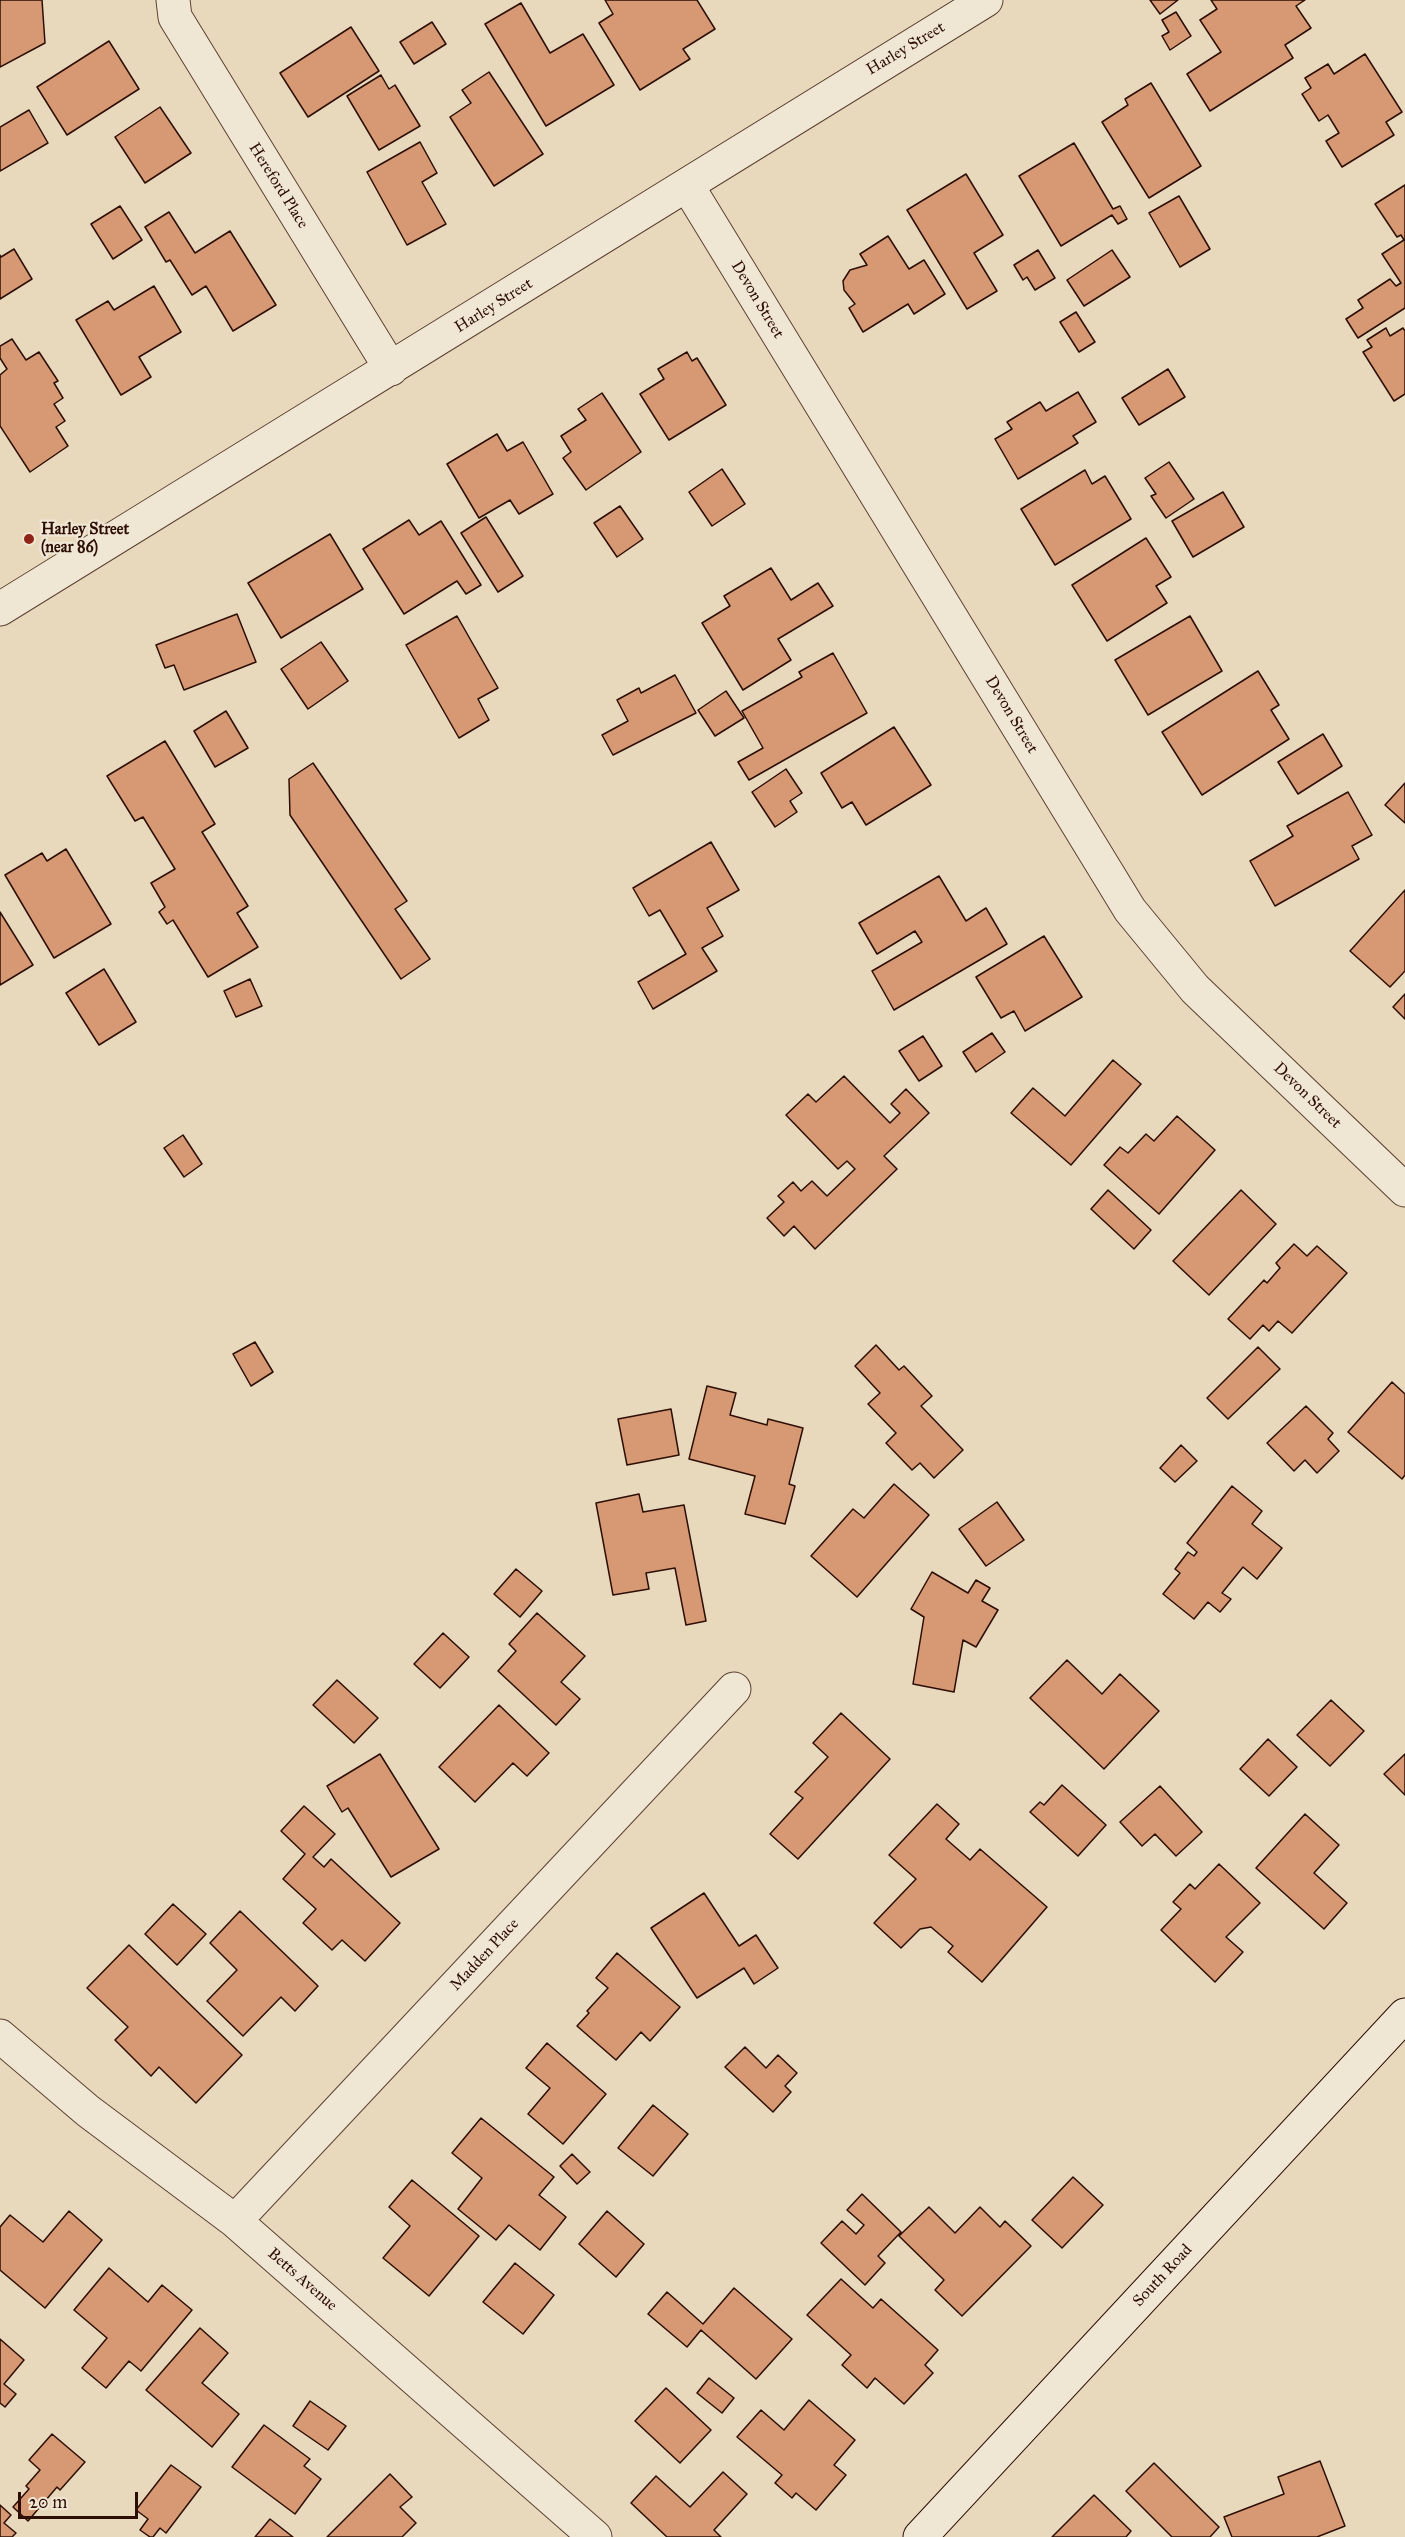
<!DOCTYPE html>
<html>
<head>
<meta charset="utf-8">
<style>
	body { margin:0 }
	#map { position:relative; width:1405px; height:2537px; overflow:hidden; background:#e8d9bd; font-family:"IM FELL Great Primer",serif }
	canvas { display:block }
	.scale { position:absolute; left:18px; top:2492px; width:120px; height:27px; box-sizing:border-box; border:3px solid #2d0e04; border-top:0; padding-left:8px; font-size:18px; line-height:21px; white-space:nowrap; color:#2d0e04; -webkit-text-stroke:4px #f0e6d4; paint-order:stroke }
</style>
</head>
<body>
<div id="map">
<canvas width="1405" height="2537"></canvas>
<div class="scale">20 m</div>
</div>
<script>
const context = document.querySelector('canvas').getContext('2d');
context.lineJoin = 'round';
function fill(path, color) { context.fillStyle = color; context.fill(path, 'evenodd'); }
function trace(path, color, width, dash) { context.strokeStyle = color; context.lineWidth = width; context.lineCap = dash ? 'butt' : 'round'; context.setLineDash(dash || []); context.stroke(path); }
function label(font, color, halo, rows, align = 'center') {
  context.font = font + ' "IM FELL Great Primer",serif'; context.lineWidth = 4.5; context.setLineDash([]); context.textBaseline = 'middle'; context.strokeStyle = halo; context.fillStyle = color; for (const [text, x, y, turn = 0] of rows) {
    context.save(); context.translate(x, y); context.rotate((+turn || 0) * Math.PI / 180); context.textAlign = isNaN(turn) ? turn : align; if (halo) context.strokeText(text, 0, 0); context.fillText(text, 0, 0); context.restore();
  }
}
const building = new Path2D(`
	M0 0H42L45 43 0 67Z
	M605 0H697L715 29 683 49 690 59 640 90 599 23 613 14Z
	M1150 0H1178L1160 14Z
	M1211 0H1305L1296 6 1311 28 1285 45 1293 58 1210 111 1187 74 1221 52 1200 20 1217 9Z
	M521 3 550 53 583 34 614 85 546 126 485 24Z
	M1176 12 1191 36 1170 50 1162 36 1169 32 1162 20Z
	M432 22 446 44 414 64 400 42Z
	M351 27 379 71 308 117 280 73Z
	M109 41 139 89 67 135 37 87Z
	M1365 54 1402 112 1386 122 1394 135 1342 167 1326 141 1339 133 1328 115 1319 121 1302 94 1311 88 1305 78 1328 64 1334 74Z
	M489 72 543 154 494 186 450 117 471 103 462 90Z
	M381 75 389 89 395 85 420 126 379 150 347 96Z
	M1151 83 1201 166 1149 198 1102 122 1128 105 1125 99Z
	M160 107 191 153 145 183 115 137Z
	M29 110 48 143 0 171V127Z
	M420 142 437 173 422 182 446 224 407 245 367 172Z
	M1074 143 1113 209 1120 206 1127 219 1118 224 1112 215 1061 246 1019 176Z
	M966 174 1003 235 974 253 997 291 967 309 907 210Z
	M1405 185V308L1358 338 1346 319 1363 308 1358 300 1390 279 1396 286 1401 283 1382 254 1404 240 1401 235 1397 237 1375 204Z
	M1179 196 1210 249 1180 267 1149 213Z
	M120 206 142 240 113 259 91 224Z
	M169 212 195 253 230 231 276 305 233 331 206 286 192 295 170 260 166 262 145 227Z
	M888 236 909 269 924 260 945 294 914 314 908 304 863 332 849 308 855 304 844 290 843 281 850 270 867 265 860 254Z
	M14 249 32 279 0 299V255L1 257Z
	M1038 250 1055 278 1035 290 1027 277 1023 280 1014 265Z
	M1112 250 1130 277 1084 306 1067 280Z
	M154 286 181 332 139 357 151 377 121 395 76 320 108 301 114 310Z
	M1076 312 1095 342 1079 352 1060 322Z
	M1386 328 1390 336 1403 328 1405 331V394L1394 401 1363 352 1372 347 1367 340Z
	M12 339 26 360 39 352 58 381 54 383 63 398 54 404 65 421 56 427 68 446 30 472 0 426V375L7 369 0 358V346Z
	M687 352 692 361 697 358 726 405 669 440 640 394 664 379 658 369Z
	M1168 369 1185 397 1139 425 1122 398Z
	M1078 392 1096 422 1073 436 1078 443 1018 479 995 439 1012 429 1007 422 1040 402 1046 411Z
	M602 393 641 452 586 490 563 458 571 452 561 436 586 420 578 409Z
	M497 434 507 451 523 442 553 494 519 514 510 500 479 518 447 464Z
	M1169 462 1194 499 1166 518 1151 496 1156 494 1145 478Z
	M722 469 745 504 712 526 689 492Z
	M1085 470 1092 484 1105 476 1131 519 1055 565 1021 509Z
	M1223 492 1244 527 1193 557 1172 521Z
	M620 506 643 539 617 557 594 523Z
	M486 517 523 576 498 592 461 533Z
	M409 520 419 535 441 521 481 585 466 594 457 581 404 614 363 549Z
	M330 534 363 589 281 638 248 583Z
	M1146 538 1171 577 1156 586 1167 603 1107 641 1072 585Z
	M771 568 791 600 818 583 833 606 778 639 791 660 743 690 702 623 730 606 724 596Z
	M237 614 256 662 184 690 174 665 165 668 156 645Z
	M457 616 498 688 478 699 489 720 459 738 406 645Z
	M1190 616 1222 671 1148 715 1115 660Z
	M321 642 348 681 308 709 281 669Z
	M833 653 867 713 749 780 738 762 763 748 742 711 802 677 799 672Z
	M1258 671 1279 705 1271 710 1289 739 1202 795 1162 732Z
	M675 675 696 713 613 755 602 735 628 721 617 700 639 688 641 693Z
	M726 691 744 718 715 736 698 710Z
	M226 711 248 748 215 767 194 731Z
	M894 727 931 785 866 825 852 802 842 808 821 773Z
	M1323 734 1342 766 1298 794 1278 762Z
	M165 741 215 824 202 832 248 906 237 913 258 947 208 977 173 920 167 924 159 912 165 907 151 883 175 869 143 817 135 821 107 776Z
	M313 763 407 901 395 909 430 959 401 979 290 815 289 779Z
	M786 769 802 793 790 801 797 812 775 827 752 792Z
	M1405 783V823L1385 805Z
	M1348 792 1372 835 1352 846 1359 859 1275 906 1250 861 1293 836 1287 826Z
	M711 842 739 890 707 908 723 936 702 948 717 971 653 1009 638 982 686 954 660 910 649 916 633 888Z
	M66 849 111 924 54 958 5 875 42 853 47 861Z
	M939 876 966 921 986 908 1007 944 894 1010 872 971 922 942 915 931 877 954 859 923Z
	M1405 890V971L1390 987 1350 951Z
	M0 912 33 965 0 985Z
	M1044 936 1082 997 1025 1031 1014 1011 1001 1018 976 977Z
	M104 969 136 1022 99 1045 66 993Z
	M250 979 262 1006 236 1017 224 991Z
	M1405 994V1019L1393 1007Z
	M992 1033 1005 1052 976 1072 963 1052Z
	M923 1036 942 1066 919 1081 899 1051Z
	M1113 1060 1141 1084 1071 1165 1011 1113 1033 1088 1065 1116Z
	M844 1076 890 1123 900 1113 891 1104 906 1089 929 1113 884 1156 897 1169 815 1249 794 1226 784 1236 767 1218 784 1202 778 1196 793 1182 801 1191 812 1181 827 1196 855 1169 847 1161 838 1169 786 1115 808 1094 816 1102Z
	M1177 1116 1215 1150 1159 1214 1104 1165 1120 1147 1128 1153 1146 1134 1154 1141Z
	M183 1135 202 1164 184 1177 164 1148Z
	M1108 1190 1151 1230 1134 1249 1091 1209Z
	M1241 1190 1276 1224 1209 1295 1173 1261Z
	M1294 1244 1307 1256 1317 1246 1347 1273 1292 1333 1278 1321 1269 1331 1263 1325 1250 1339 1228 1319 1264 1280 1267 1283 1280 1268 1276 1263Z
	M255 1342 273 1372 251 1386 233 1354Z
	M876 1345 899 1370 904 1366 932 1396 921 1406 963 1450 934 1478 920 1463 912 1470 886 1443 896 1433 868 1404 880 1393 855 1366Z
	M1258 1347 1280 1369 1228 1419 1207 1398Z
	M1392 1382 1405 1394V1475L1402 1479 1348 1432Z
	M707 1386 736 1393 730 1415 767 1425 768 1419 803 1428 789 1484 795 1486 785 1524 745 1514 755 1476 689 1459Z
	M1306 1406 1333 1433 1328 1439 1339 1451 1317 1473 1305 1460 1294 1471 1267 1443Z
	M671 1409 679 1455 627 1465 618 1419Z
	M1181 1445 1197 1461 1175 1482 1160 1468Z
	M894 1484 929 1515 857 1597 811 1556 853 1509 864 1518Z
	M1232 1486 1262 1511 1252 1524 1282 1548 1257 1579 1243 1567 1222 1593 1231 1599 1220 1612 1208 1602 1194 1619 1163 1594 1180 1573 1175 1569 1188 1552 1194 1556 1197 1552 1187 1543Z
	M639 1494 643 1512 684 1505 706 1621 686 1625 675 1568 646 1573 649 1589 613 1595 596 1503Z
	M997 1502 1024 1540 986 1566 959 1529Z
	M516 1569 542 1591 520 1617 494 1594Z
	M932 1572 968 1593 976 1580 990 1588 982 1601 998 1610 976 1647 963 1640 954 1692 913 1684 924 1617 911 1609Z
	M537 1613 585 1656 561 1682 580 1699 556 1725 498 1671 516 1651 509 1644Z
	M443 1633 469 1657 440 1688 414 1664Z
	M1067 1660 1102 1694 1120 1674 1159 1711 1104 1769 1030 1698Z
	M337 1680 378 1718 354 1743 313 1705Z
	M1331 1700 1364 1731 1330 1766 1297 1735Z
	M499 1705 549 1753 527 1776 513 1763 475 1802 439 1767Z
	M841 1713 890 1759 798 1859 770 1834 803 1798 795 1792 828 1757 813 1743Z
	M1268 1739 1297 1767 1269 1796 1240 1769Z
	M380 1754 439 1849 391 1877 348 1808 342 1812 327 1786Z
	M1405 1754V1795L1384 1774Z
	M1062 1785 1106 1825 1078 1856 1030 1812 1040 1802 1044 1805Z
	M1160 1786 1202 1832 1176 1856 1155 1834 1142 1846 1120 1822Z
	M937 1804 959 1824 946 1839 970 1860 980 1849 1047 1907 982 1982 948 1952 953 1946 931 1927 920 1929 901 1948 874 1923 916 1879 889 1855Z
	M304 1806 335 1834 313 1857 324 1867 331 1859 400 1923 365 1961 342 1940 332 1950 303 1923 316 1909 283 1879 305 1854 281 1831Z
	M1305 1814 1339 1845 1314 1873 1347 1903 1324 1929 1256 1868Z
	M1219 1864 1260 1903 1226 1937 1243 1952 1215 1982 1161 1930 1181 1909 1173 1902 1190 1884 1195 1889Z
	M704 1893 739 1946 756 1935 778 1968 754 1984 744 1968 697 1998 651 1928Z
	M173 1904 206 1934 177 1965 145 1934Z
	M240 1911 318 1986 295 2011 281 1997 243 2036 207 2001 237 1970 210 1943Z
	M129 1945 242 2055 196 2103 159 2067 151 2076 115 2040 128 2027 87 1988Z
	M617 1953 680 2007 650 2041 641 2032 616 2060 577 2026 589 2013 587 2011 608 1988 596 1978Z
	M547 2043 606 2094 563 2144 528 2114 550 2088 526 2068Z
	M745 2047 766 2068 778 2055 797 2073 785 2086 791 2092 773 2112 725 2067Z
	M653 2105 688 2134 653 2176 618 2148Z
	M481 2118 554 2177 539 2195 566 2217 540 2250 509 2225 496 2240 458 2209 482 2178 452 2153Z
	M572 2154 590 2172 577 2184 560 2166Z
	M1073 2177 1103 2205 1062 2248 1032 2220Z
	M412 2180 479 2236 429 2296 383 2258 410 2226 389 2207Z
	M862 2194 901 2232 878 2256 885 2263 865 2285 821 2243 842 2221 856 2234 864 2225 847 2210Z
	M929 2207 955 2233 980 2207 1000 2227 1005 2221 1031 2246 962 2316 935 2290 944 2280 899 2236Z
	M69 2211 102 2240 45 2308 0 2270V2227L10 2215 43 2242Z
	M607 2211 644 2244 616 2277 579 2244Z
	M515 2263 554 2295 523 2334 483 2302Z
	M109 2268 148 2302 162 2285 192 2310 141 2371 129 2361 106 2388 82 2368 107 2338 74 2310Z
	M841 2279 873 2308 881 2299 938 2350 925 2365 933 2373 904 2404 875 2378 867 2388 842 2365 851 2355 807 2315Z
	M734 2288 792 2339 756 2379 701 2330 687 2347 648 2314 667 2292 703 2324Z
	M200 2328 228 2353 202 2383 239 2414 212 2447 146 2390Z
	M0 2339 24 2360 4 2384 16 2394 5 2407 0 2403Z
	M709 2378 734 2398 722 2413 697 2393Z
	M666 2388 711 2430 680 2463 635 2421Z
	M809 2400 855 2440 834 2465 846 2475 816 2510 796 2493 792 2498 775 2483 782 2475 737 2437 761 2410 784 2430Z
	M310 2401 346 2426 328 2450 293 2426Z
	M264 2425 310 2459 304 2466 321 2479 295 2514 232 2467Z
	M52 2434 85 2462 60 2490 57 2487 28 2521 13 2507 29 2489 26 2486 40 2470 29 2460Z
	M1320 2461 1345 2526 1317 2537H1232L1224 2517 1284 2494 1278 2477Z
	M1154 2463 1219 2527 1210 2537H1172L1126 2491Z
	M171 2465 201 2487 166 2533 160 2528 153 2537H150L140 2530 148 2519 136 2510Z
	M723 2472 747 2494 714 2530 721 2537H667L631 2503 656 2476 690 2507Z
	M390 2474 412 2497 400 2507 416 2523 402 2537H327Z
	M1094 2495 1131 2531 1126 2537H1052Z
	M0 2505 11 2515 4 2523 16 2533 12 2537H0Z
	M270 2519 293 2537H255Z`);
fill(building, '#d69973');
trace(building, '#2d0e04', 1.5);
const street = new Path2D(`
	M173 0 175 17 391 369
	M687 185 1130 910 1195 989 1405 1190
	M0 609 986 0
	M0 2036 88 2111 235 2221 595 2537
	M235 2221 734 1689`);
const secondary = new Path2D(`
	M920 2537 1405 2015`);
trace(street, '#5c4132', 35);
trace(secondary, '#2d0e04', 35);
trace(street, '#f0e6d4', 33);
trace(secondary, '#f0e6d4', 33);
for (const [x, y, r, color] of [
	[29,539,6,"#8f2418"]
]) { const dot = new Path2D(); dot.arc(x, y, r, 0, 2 * Math.PI); context.fillStyle = color; context.fill(dot); trace(dot, '#f0e6d4', 2); }
label('16px', '#2d0e04', '#f0e6d4', [
	["Harley Street",906,49,-31],
	["Hereford Place",278,186,58],
	["Devon Street",757,300,59],
	["Harley Street",494,306,-32],
	["Devon Street",1011,715,59],
	["Devon Street",1307,1096,44],
	["Madden Place",485,1955,-47],
	["South Road",1163,2276,-47],
	["Betts Avenue",302,2280,41]
]);
label('bold 16px', '#2d0e04', '#f0e6d4', [
	["Harley Street",41,530],
	["(near 86)",41,548]
], 'left');
</script>
</body>
</html>
